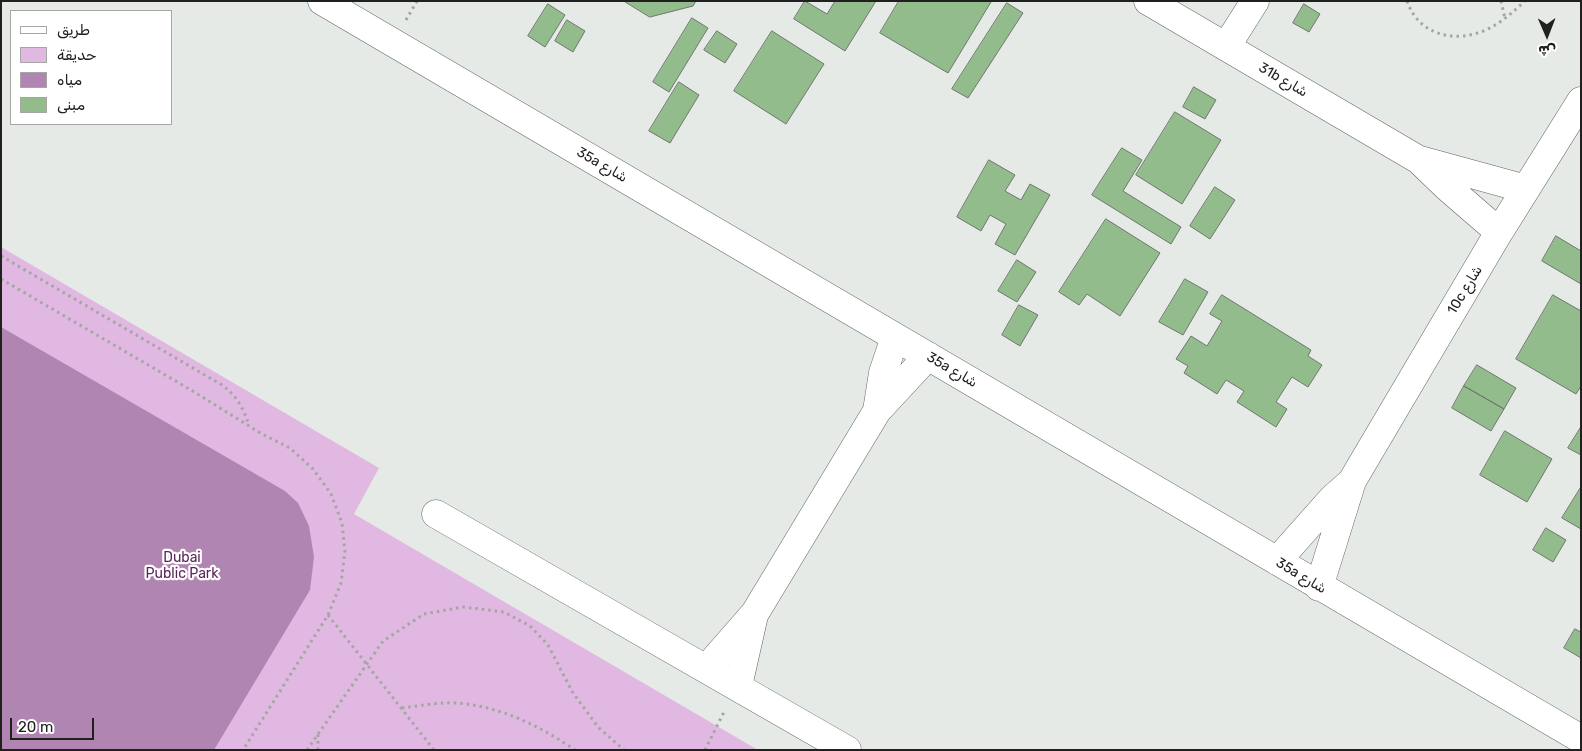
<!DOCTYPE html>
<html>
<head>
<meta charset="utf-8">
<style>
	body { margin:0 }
	#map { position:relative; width:1582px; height:751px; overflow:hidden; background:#e6eae6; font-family:Rubik,"Noto Sans Arabic",sans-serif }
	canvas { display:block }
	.frame { position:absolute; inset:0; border:2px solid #20211f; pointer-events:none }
	.legend { position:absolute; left:10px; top:10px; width:162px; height:115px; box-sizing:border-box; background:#fff; border:1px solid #a6a6a5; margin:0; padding:6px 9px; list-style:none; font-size:15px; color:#20211f }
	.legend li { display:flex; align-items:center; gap:10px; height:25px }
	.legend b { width:25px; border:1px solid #a6a6a5 }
	.north { position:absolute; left:1522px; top:10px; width:50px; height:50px; -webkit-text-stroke:4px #fff; paint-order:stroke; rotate:179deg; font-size:14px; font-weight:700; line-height:20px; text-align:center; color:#20211f }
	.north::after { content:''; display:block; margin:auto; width:18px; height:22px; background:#20211f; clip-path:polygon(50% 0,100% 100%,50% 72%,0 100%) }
	.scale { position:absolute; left:10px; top:718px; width:84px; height:22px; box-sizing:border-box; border:2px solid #20211f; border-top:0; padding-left:6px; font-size:15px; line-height:18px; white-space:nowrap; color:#20211f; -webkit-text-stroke:4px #fff; paint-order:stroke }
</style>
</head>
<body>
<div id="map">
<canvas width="1582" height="751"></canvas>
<div class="frame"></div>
<ul class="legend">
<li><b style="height:6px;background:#fff"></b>طريق</li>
<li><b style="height:14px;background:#e1b8e1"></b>حديقة</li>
<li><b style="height:14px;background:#b185b1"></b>مياه</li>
<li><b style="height:14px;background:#92bc8c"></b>مبنى</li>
</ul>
<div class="north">ش</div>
<div class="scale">20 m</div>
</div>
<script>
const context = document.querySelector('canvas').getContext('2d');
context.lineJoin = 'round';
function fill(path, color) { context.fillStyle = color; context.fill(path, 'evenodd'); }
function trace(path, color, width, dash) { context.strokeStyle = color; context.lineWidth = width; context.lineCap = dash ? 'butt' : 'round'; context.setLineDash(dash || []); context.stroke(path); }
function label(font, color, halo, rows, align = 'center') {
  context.font = font + ' Rubik,"Noto Sans Arabic",sans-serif'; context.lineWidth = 4.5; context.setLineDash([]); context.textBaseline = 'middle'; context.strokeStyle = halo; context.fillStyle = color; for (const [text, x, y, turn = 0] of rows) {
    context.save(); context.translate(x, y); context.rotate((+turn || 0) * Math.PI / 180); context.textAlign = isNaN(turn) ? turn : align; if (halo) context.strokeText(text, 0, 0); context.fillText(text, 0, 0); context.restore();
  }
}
fill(new Path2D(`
	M1 247 379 468 354 514 758 750H1Z`), '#e1b8e1');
fill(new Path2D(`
	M1 327 285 491 298 503 309 526 314 557 310 590 214 750H1Z`), '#b185b1');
const building = new Path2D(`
	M624 1H696L693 6 650 17Z
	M805 1 827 14 835 1H876L845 51 794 19Z
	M899 1H991V2L948 73 880 33Z
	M1007 3 1023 13 968 98 952 89Z
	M548 4 565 15 545 47 528 36Z
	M1304 4 1320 14 1309 32 1293 23Z
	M692 18 708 28 669 92 653 82Z
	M567 20 585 31 573 52 555 41Z
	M717 31 737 44 725 63 704 50Z
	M772 31 824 64 786 124 734 91Z
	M679 82 699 95 670 143 649 131Z
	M1194 87 1216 100 1205 119 1183 107Z
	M1175 112 1221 140 1182 204 1136 175Z
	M1122 148 1142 160 1123 191 1181 227 1171 244 1092 195Z
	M989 160 1015 175 1005 191 1021 200 1030 184 1050 195 1015 255 995 244 1006 224 990 215 981 231 957 217Z
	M1215 187 1235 200 1210 239 1190 226Z
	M1106 219 1160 253 1120 316 1087 294 1079 305 1059 292Z
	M1556 236 1581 251V284L1542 261Z
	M1017 260 1036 272 1017 302 998 291Z
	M1185 279 1208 292 1183 335 1159 322Z
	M1222 295 1311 350 1308 356 1322 365 1308 387 1292 377 1276 402 1287 409 1276 427 1237 402 1244 391 1226 380 1217 394 1184 373 1188 366 1176 359 1191 336 1207 346 1222 321 1210 314Z
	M1553 295 1581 311V386L1576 394 1516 359Z
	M1019 305 1038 315 1020 346 1002 335Z
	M1477 365 1516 388 1504 409 1464 386Z
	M1464 386 1504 409 1491 431 1452 408Z
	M1581 427V455L1568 448Z
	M1505 431 1552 459 1527 502 1480 475Z
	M1581 487V529L1562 518Z
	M1546 528 1566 540 1553 562 1533 550Z
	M1575 629 1581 632V658L1564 648Z`);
fill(building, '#92bc8c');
trace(building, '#717570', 1);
const minor = new Path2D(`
	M322 1 1581 739
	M1148 1 1419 160 1447 187 1499 232
	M1226 47 1255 1
	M1420 160 1526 189
	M877 411 883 373 895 337
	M436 514 847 750
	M1277 561 1332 499 1349 484
	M1319 587 1352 481 1499 232 1581 101
	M707 668 755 613 877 411 928 356
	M738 686 754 615`);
trace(minor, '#616560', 29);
trace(new Path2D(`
	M1407 1C1419 36 1456 44 1488 29 1502 22 1513 12 1525 1
	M1501 1 1505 19
	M406 20 417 1
	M1 256 222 385C237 396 243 408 249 425
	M1 279 191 390 262 434 290 448 313 469 331 494 342 523 345 551 341 583 328 615 243 750
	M328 615 434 750
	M402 708C419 706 438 702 456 703 500 706 540 726 575 750
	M307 750 383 641 424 614 463 607 504 612 530 626 548 645 573 693 598 727 624 750
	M318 750V733
	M705 750 725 710`), '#a3a6a3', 3, [2.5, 4]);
trace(minor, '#fff', 28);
label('14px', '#20211f', '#fff', [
	["31b شارع",1283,80,30],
	["35a شارع",602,165,30],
	["10c شارع",1465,290,-59],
	["35a شارع",952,370,30],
	["35a شارع",1301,576,31]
]);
label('14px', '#5b245c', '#fff', [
	["Dubai",182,558],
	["Public Park",182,574]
]);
</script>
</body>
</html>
